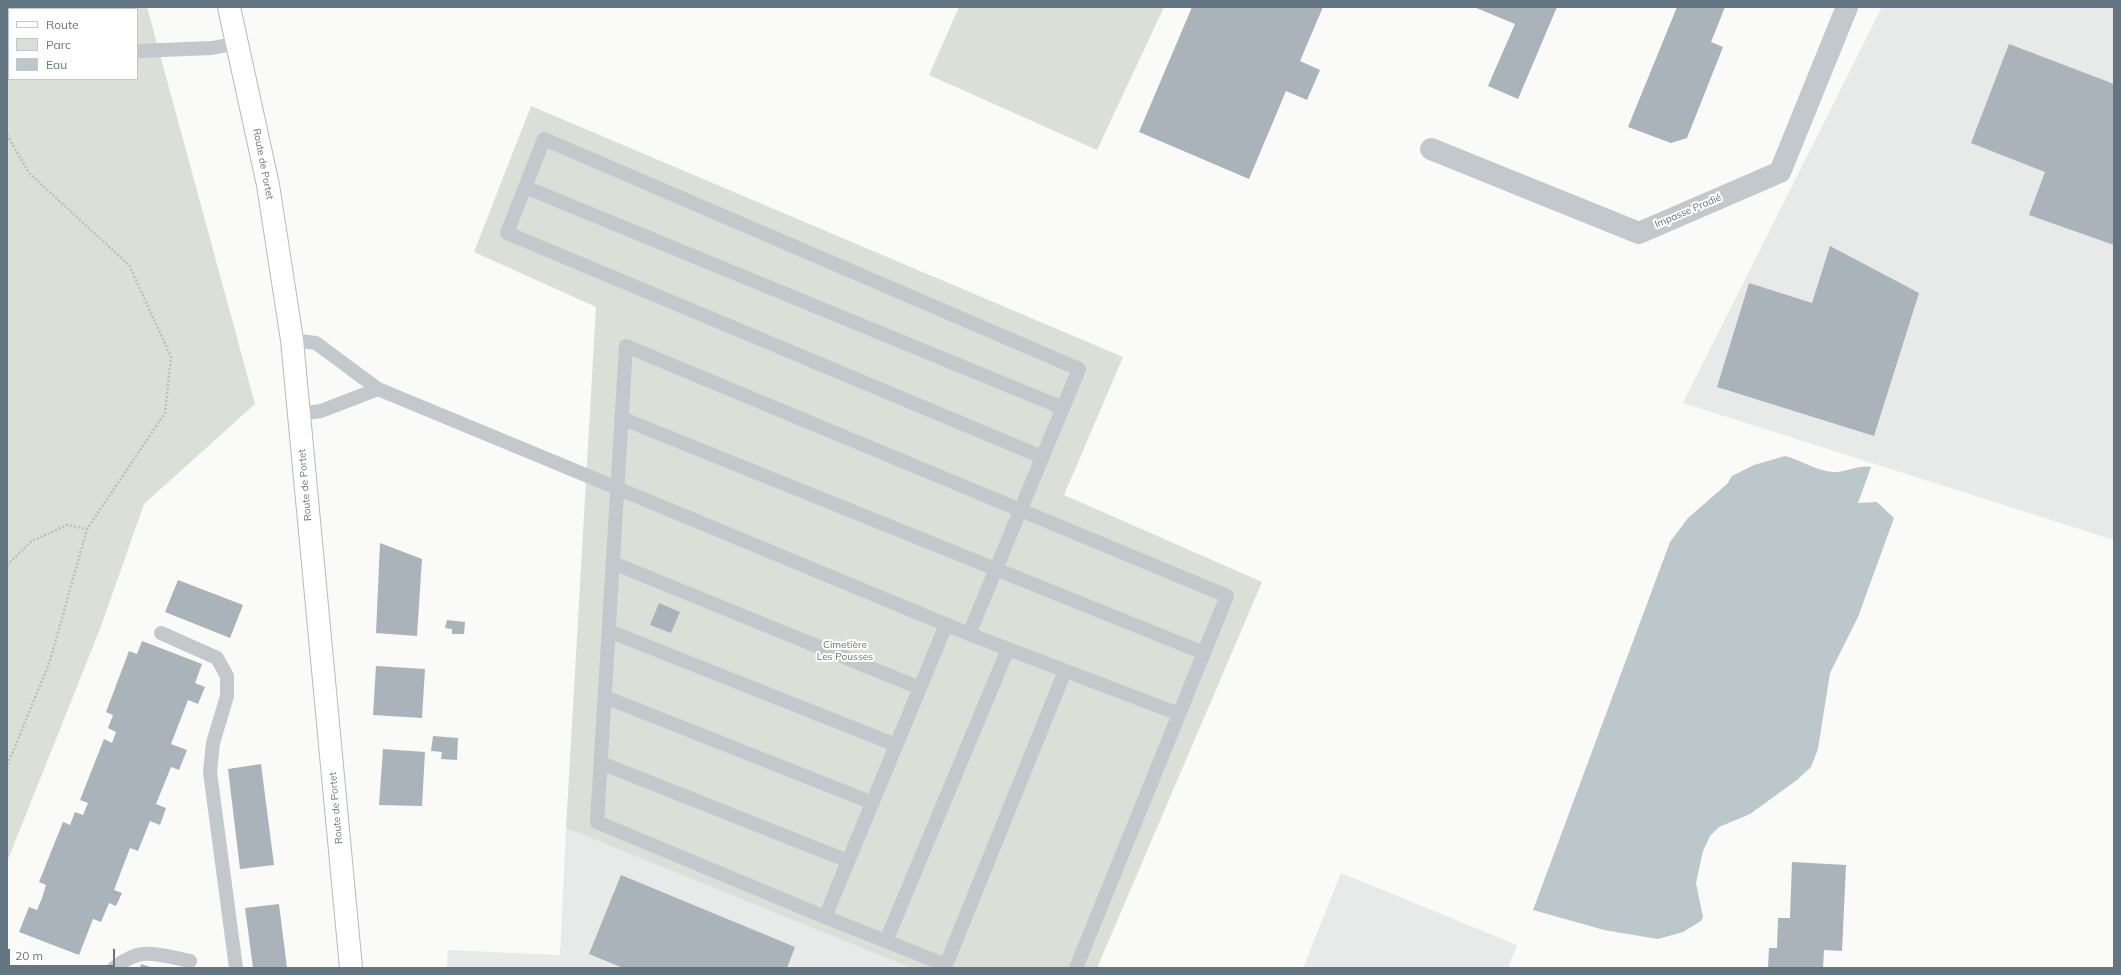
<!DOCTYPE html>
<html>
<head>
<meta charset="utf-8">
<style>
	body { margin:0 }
	#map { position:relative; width:2121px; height:975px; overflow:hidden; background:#fafaf8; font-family:Mulish,sans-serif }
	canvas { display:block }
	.frame { position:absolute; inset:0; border:8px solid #657683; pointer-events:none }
	.legend { position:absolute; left:8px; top:8px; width:130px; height:72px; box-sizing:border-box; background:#fff; border:1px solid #c1c8cd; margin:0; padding:5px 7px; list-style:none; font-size:12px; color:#657683 }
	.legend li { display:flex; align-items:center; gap:8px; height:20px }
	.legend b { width:20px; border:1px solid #c1c8cd }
	.scale { position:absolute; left:8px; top:949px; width:107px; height:18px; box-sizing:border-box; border:2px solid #657683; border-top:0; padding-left:5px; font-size:12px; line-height:14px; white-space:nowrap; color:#657683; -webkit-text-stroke:3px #fff; paint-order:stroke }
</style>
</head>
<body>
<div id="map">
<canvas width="2121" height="975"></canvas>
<div class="frame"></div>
<ul class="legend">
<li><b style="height:5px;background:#fff"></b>Route</li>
<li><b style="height:11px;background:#dadfd7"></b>Parc</li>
<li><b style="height:11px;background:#bbc7cb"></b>Eau</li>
</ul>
<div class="scale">20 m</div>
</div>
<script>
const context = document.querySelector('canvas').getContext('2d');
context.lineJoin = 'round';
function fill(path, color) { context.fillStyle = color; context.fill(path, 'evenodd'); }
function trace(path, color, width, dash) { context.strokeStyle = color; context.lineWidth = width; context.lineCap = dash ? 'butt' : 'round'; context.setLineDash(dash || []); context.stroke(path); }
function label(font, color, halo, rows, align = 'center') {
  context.font = font + ' Mulish,sans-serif'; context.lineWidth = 4; context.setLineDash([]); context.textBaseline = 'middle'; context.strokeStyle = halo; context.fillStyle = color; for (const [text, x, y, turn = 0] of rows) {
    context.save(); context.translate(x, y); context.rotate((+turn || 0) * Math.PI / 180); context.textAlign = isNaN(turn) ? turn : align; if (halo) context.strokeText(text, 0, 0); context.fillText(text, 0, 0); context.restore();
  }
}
fill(new Path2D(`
	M1882 7H2114V540L1683 403Z
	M566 828 911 968H447L448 950 560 955Z
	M1341 873 1517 945 1508 968H1303Z`), '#e8e9e9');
fill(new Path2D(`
	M7 7H147L255 404 144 504 100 629 7 862ZM9 9H137V79H9Z
	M959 7H1164L1097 150 929 75Z
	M531 106 1123 357 1064 495 1262 582 1097 968H911L566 828 596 307 474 252Z`), '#dadfd7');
fill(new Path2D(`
	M1785 456C1802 460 1819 473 1837 472 1849 471 1858 465 1871 467L1858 503 1877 502 1894 518 1858 617 1830 673 1818 749 1811 767 1797 780 1750 814 1719 827 1710 836 1703 851 1696 883 1703 917 1701 921 1683 932 1658 939 1604 930 1533 910 1670 542 1688 518 1727 484 1732 476 1754 465Z`), '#bbc7cb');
fill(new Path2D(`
	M1192 7H1323L1300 61 1320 70 1307 100 1286 91 1249 179 1139 132Z
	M1474 7H1557L1518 99 1488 86 1515 24Z
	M1677 7H1725L1711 42 1723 47 1687 138 1671 143 1628 127Z
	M2009 44 2114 84V245L2029 215 2045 172 1971 143Z
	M1830 246 1919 293 1874 436 1717 387 1749 283 1812 303Z
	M380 543 422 559 417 636 376 633Z
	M178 580 243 605 230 638 165 612Z
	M659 603 680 612 671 633 650 625Z
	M447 620 465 622 464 634H452V629L445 628Z
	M142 641 202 664 195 683 205 687 198 704 188 700 171 744 187 750 179 770 171 767 156 804 166 808 160 825 150 821 138 851 130 848 114 890 122 893 116 906 109 903 101 922 93 919 79 955 19 932 29 907 37 910 42 898 46 885 39 882 63 822 70 825 75 812 83 815 88 803 80 800 104 739 112 743 116 732 108 728 113 715 106 712 129 651 137 654Z
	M376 666 425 669 422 718 373 715Z
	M433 736 458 738 457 760 441 759 442 752 431 751Z
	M383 749 425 752 422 806 379 805Z
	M261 764 274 865 240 869 228 769Z
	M1792 862 1846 865 1842 951 1824 950 1823 968H1768L1769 948H1777L1778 918H1790Z
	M621 875 795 947 787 968H623L589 954Z
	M279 904 287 968H253L245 908Z
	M141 964 154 968H140Z`), '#aab3b9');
const secondary = new Path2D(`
	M229 7 268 185 292 340 351 968`);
trace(secondary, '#b3babf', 24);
trace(new Path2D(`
	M7 135 29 173 129 265 171 357 165 413 87 529 50 661 7 766
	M7 565 32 541 67 525 87 529`), '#bbbfc2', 2.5, [2, 2]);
trace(new Path2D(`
	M137 51 212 48 238 43
	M7 58 9 57
	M525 187 1063 408
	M292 340 316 343 378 389 321 411 299 414
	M378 389 969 634 1179 714
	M621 418 1204 653
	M613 563 920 688
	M946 625 825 917 946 965 1065 671
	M609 631 896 745
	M161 633 217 658 227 676V696L213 743 210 772 236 968
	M969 634 1079 369 544 139 507 233 1042 457
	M605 697 873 803
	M601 763 848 861
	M825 917 597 822 626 346 1227 596 1076 968
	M886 941 1008 649
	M114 968C142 945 158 955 190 961`), '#c3c8cc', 14);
trace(new Path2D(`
	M1431 149 1639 233 1780 172 1847 7`), '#c3c8cc', 22);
trace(secondary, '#fff', 22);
label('10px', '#657683', '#fff', [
	["Route de Portet",263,164,79],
	["Impasse Pradié",1688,211,-23],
	["Route de Portet",305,485,-95],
	["Route de Portet",336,808,-95]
]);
label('10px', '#687a64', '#fff', [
	["Cimetière",845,645],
	["Les Pousses",845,657]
]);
</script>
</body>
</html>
